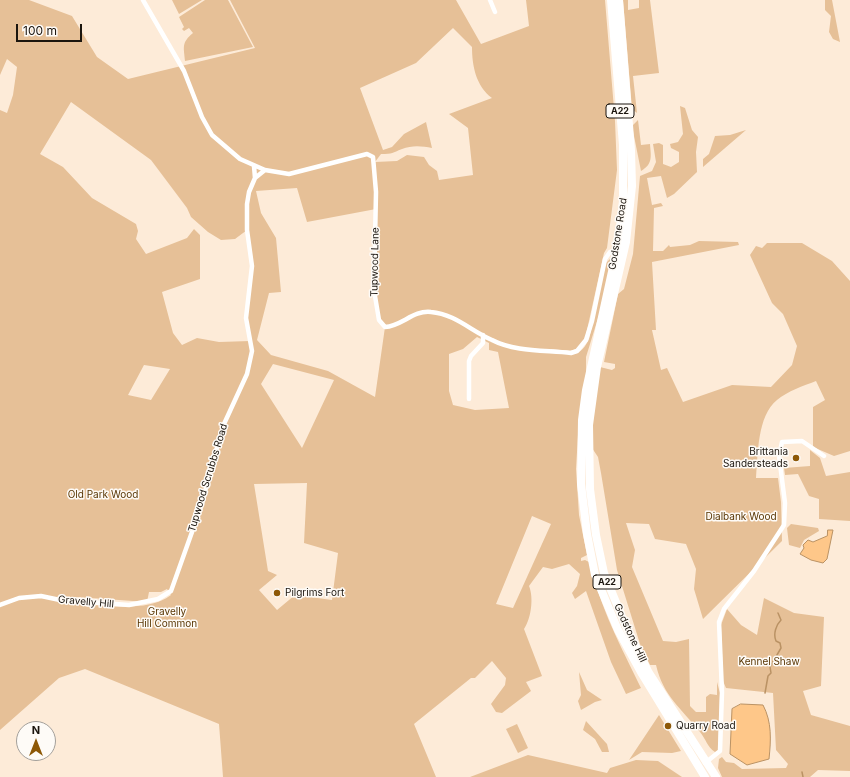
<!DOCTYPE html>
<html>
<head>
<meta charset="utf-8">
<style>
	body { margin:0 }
	#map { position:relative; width:850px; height:777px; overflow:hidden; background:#fdebd8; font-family:Inter,sans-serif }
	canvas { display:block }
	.north { position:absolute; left:16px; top:721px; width:40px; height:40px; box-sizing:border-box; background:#fefbf7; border:1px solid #a39f9a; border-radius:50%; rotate:0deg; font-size:11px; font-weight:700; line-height:16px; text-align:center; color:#1b150e }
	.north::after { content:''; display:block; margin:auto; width:14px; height:18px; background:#8d5807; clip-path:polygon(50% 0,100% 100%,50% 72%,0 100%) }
	.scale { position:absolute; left:16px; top:24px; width:66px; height:18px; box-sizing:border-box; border:2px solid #1b150e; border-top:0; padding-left:5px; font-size:12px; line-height:14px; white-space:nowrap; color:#1b150e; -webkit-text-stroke:3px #fefbf7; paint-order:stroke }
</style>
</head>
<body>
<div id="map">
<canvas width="850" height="777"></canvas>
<div class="north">N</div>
<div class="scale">100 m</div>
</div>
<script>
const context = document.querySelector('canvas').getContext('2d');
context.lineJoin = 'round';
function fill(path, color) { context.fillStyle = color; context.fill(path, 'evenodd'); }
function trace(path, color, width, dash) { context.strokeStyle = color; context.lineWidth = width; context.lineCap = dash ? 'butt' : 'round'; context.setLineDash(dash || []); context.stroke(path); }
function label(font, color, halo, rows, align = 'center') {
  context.font = font + ' Inter,sans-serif'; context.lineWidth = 3; context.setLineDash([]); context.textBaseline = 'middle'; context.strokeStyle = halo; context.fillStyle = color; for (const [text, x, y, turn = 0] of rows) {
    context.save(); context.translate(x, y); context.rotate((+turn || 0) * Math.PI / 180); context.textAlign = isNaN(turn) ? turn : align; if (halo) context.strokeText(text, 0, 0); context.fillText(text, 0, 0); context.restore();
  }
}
fill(new Path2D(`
	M0 0H29L72 16 97 57 128 79 255 48 230 0H456L481 44 529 26 526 0H605L615 121 617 170 607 248 604 253 585 339 577 349 570 351 550 349 553 352C572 355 580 358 589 339L606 263 610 259 612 261 603 302 586 357V376L579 418 576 469 579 515 587 555 581 558V561L585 560 591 563C599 607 622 648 641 688L626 694 611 662 586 591 575 599 572 593 577 586 580 574 569 564 552 569 543 567 529 586C534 598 531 619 524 629L542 676 526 682 531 691 502 713 496 712 491 704 505 685 506 678 492 661 475 678H471L414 724 436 777H223L219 724 85 669 59 678 0 730V110L7 113 13 95 17 67 7 59 0 75ZM453 28 472 47C472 66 476 86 492 98L449 114 468 128 473 175 439 180 437 171 429 165 424 157 407 155 397 161 375 162 381 154C393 154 392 153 402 149 412 145 422 146 432 148L426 122 404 134 392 147 383 150 360 88 416 63ZM71 102 151 160 187 208 191 217 208 232 221 240 235 239 247 230 252 266 246 318 250 341 219 342 197 338 182 345 173 333 162 292 200 279V235L194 229 187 238 146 254 136 239 138 231 136 224 92 198 63 167 40 154ZM297 188 307 222 376 209 374 290 379 320 385 327 375 397 328 371 271 355 257 340 269 293 281 292 276 238 261 213 256 191ZM477 337 489 343V350L498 352 509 408 475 410 453 405 449 391V354L463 349ZM273 364 334 380 302 448 261 384ZM144 365 170 369 151 400 128 395ZM307 483 304 543 338 553 332 600 295 595 277 610 259 590 277 575 268 571 254 484ZM532 516 551 524 513 608 496 604ZM167 589 171 595C147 613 106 605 77 604V597L147 602 149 592H161Z
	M172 0H202L179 14Z
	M205 0H228L253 47 185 61C184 47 181 43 193 33L189 28 184 31 182 29 184 27 179 17Z
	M623 0H628V10L639 8V0H650L659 73 633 76 637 113 632 109Z
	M825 0H832L840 42 833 39 829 32 831 16 825 10Z
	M680 106 685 108 692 130 698 137 696 152 697 172 674 194 667 198 661 176 647 178 652 205 661 203 663 206 654 208 653 251H663L669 245 670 247 690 245 699 241 738 242 739 245 652 262 656 330H652L661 370 667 368 683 402 732 385 771 387 792 365 797 346 783 314 772 303 750 255 756 246 762 248 767 243H802L832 261 850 281V451L834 456 813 447V407L825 400 816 381C803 386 788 391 777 400 757 416 758 455 756 478H778L781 502 782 541 703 619 694 589 696 569 686 544 655 539 649 524 626 523 635 550 632 567 663 641 676 642 689 639 690 706 696 712H706V697L710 694 717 695V682L720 693 718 751 715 752C707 747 706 739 700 732 682 709 663 696 656 665H650L640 644 617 570 601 473 598 457 592 448V428L600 367 612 370 615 368V364L604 362 618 294 624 289 633 254 640 176 652 171 656 162 653 144 659 143 663 145V164L671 167 679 162V152L671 148 670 144 678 142 683 134Z
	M638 120 641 145 650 144C651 157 653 164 641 171L632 126Z
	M746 130 703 167V159L709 154 715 136 730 135Z
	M810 450 820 458 826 476 850 472V521L819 519V499L809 496 798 474 785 475 784 468 810 466Z
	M791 524 818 528 819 531 804 540 800 548 789 545 787 528Z
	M764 598 794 613 824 617 821 686 803 691 811 715 850 726V771L818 770 810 777H722L718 768 719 759 722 757 726 762 734 763 742 769 786 768 788 764 776 750 773 693 726 688 723 681 721 625 727 609 741 625 757 635Z
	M579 672 587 690 602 700 595 702 581 710 578 701 581 695Z
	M659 715 681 751 672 753 642 752 629 760Z
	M586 721 607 744 609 752H602L595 739 583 730Z
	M517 724 528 748 518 753 506 729Z
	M528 755 607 773 610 768 636 760 658 761 682 777H470Z`), '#e6c097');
const water = new Path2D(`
	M828 530H833L827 559 823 563 811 560 800 554 804 548 803 545 808 540 813 542 827 536Z
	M741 704 763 705C772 722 771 740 769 759L747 765 730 754 732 709Z`);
fill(water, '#fec789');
trace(water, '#ba9264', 1);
trace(new Path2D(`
	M765 693 768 676 771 673 770 667 781 648 780 643 776 641C773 634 776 625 781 620L778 613
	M802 772 803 777`), '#ba9264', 1.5);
trace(new Path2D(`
	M143 0 184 71 202 117 212 135 240 159 265 170
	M490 0 495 12
	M254 166 255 178
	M255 178 265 170 289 174 367 154 373 157 376 192 374 290 379 320 385 327C402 326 413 310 431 312 455 314 471 331 492 340 515 352 545 350 571 353L577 351 586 340 592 321 605 259 610 252H616
	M469 399V361L471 356 483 343V335
	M0 605 19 598 41 596 60 600 129 605 158 599 171 591 202 504 210 471 224 424 247 374 252 351 246 318 252 266 247 230V204L249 192 255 178
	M705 763 720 751 722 692 719 622 724 609 754 571 784 525 785 503 779 456 782 442 802 441 824 456`), '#fff', 4.5);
trace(new Path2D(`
	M611 0 623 145V201L618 244 586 390 582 420 581 484 587 534 595 575 618 630 642 674 705 777
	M619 0 631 150 632 186 626 242 597 367 589 425 590 489 596 535 604 573 627 629 649 673 716 777`), '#fff', 8);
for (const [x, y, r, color] of [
	[796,458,4,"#8d5807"],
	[277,593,4,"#8d5807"],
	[668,726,4,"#8d5807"]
]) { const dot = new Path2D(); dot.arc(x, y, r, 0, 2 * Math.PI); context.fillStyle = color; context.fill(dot); trace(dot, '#fefbf7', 1.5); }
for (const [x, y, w] of [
	[620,111,28],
	[607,582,28]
]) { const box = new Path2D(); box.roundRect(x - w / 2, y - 7, w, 14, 3); context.fillStyle = '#fefbf7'; context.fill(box); trace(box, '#1b150e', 1); }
label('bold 9px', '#1b150e', null, [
	["A22",620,111],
	["A22",607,582]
]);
label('10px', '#1b150e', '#fefbf7', [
	["Godstone Road",618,234,-81],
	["Tupwood Lane",375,262,-89],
	["Tupwood Scrubbs Road",208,478,-73],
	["Gravelly Hill",86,602,5],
	["Godstone Hill",630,633,65]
]);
label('10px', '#1b150e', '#fefbf7', [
	["Brittania",788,452,"right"],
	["Sandersteads",788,464,"right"],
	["Pilgrims Fort",285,593],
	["Quarry Road",676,726]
], 'left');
label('10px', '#593603', '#fefbf7', [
	["Old Park Wood",103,495],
	["Dialbank Wood",741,517],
	["Gravelly",167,612],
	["Hill Common",167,624],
	["Kennel Shaw",769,662]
]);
</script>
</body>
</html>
